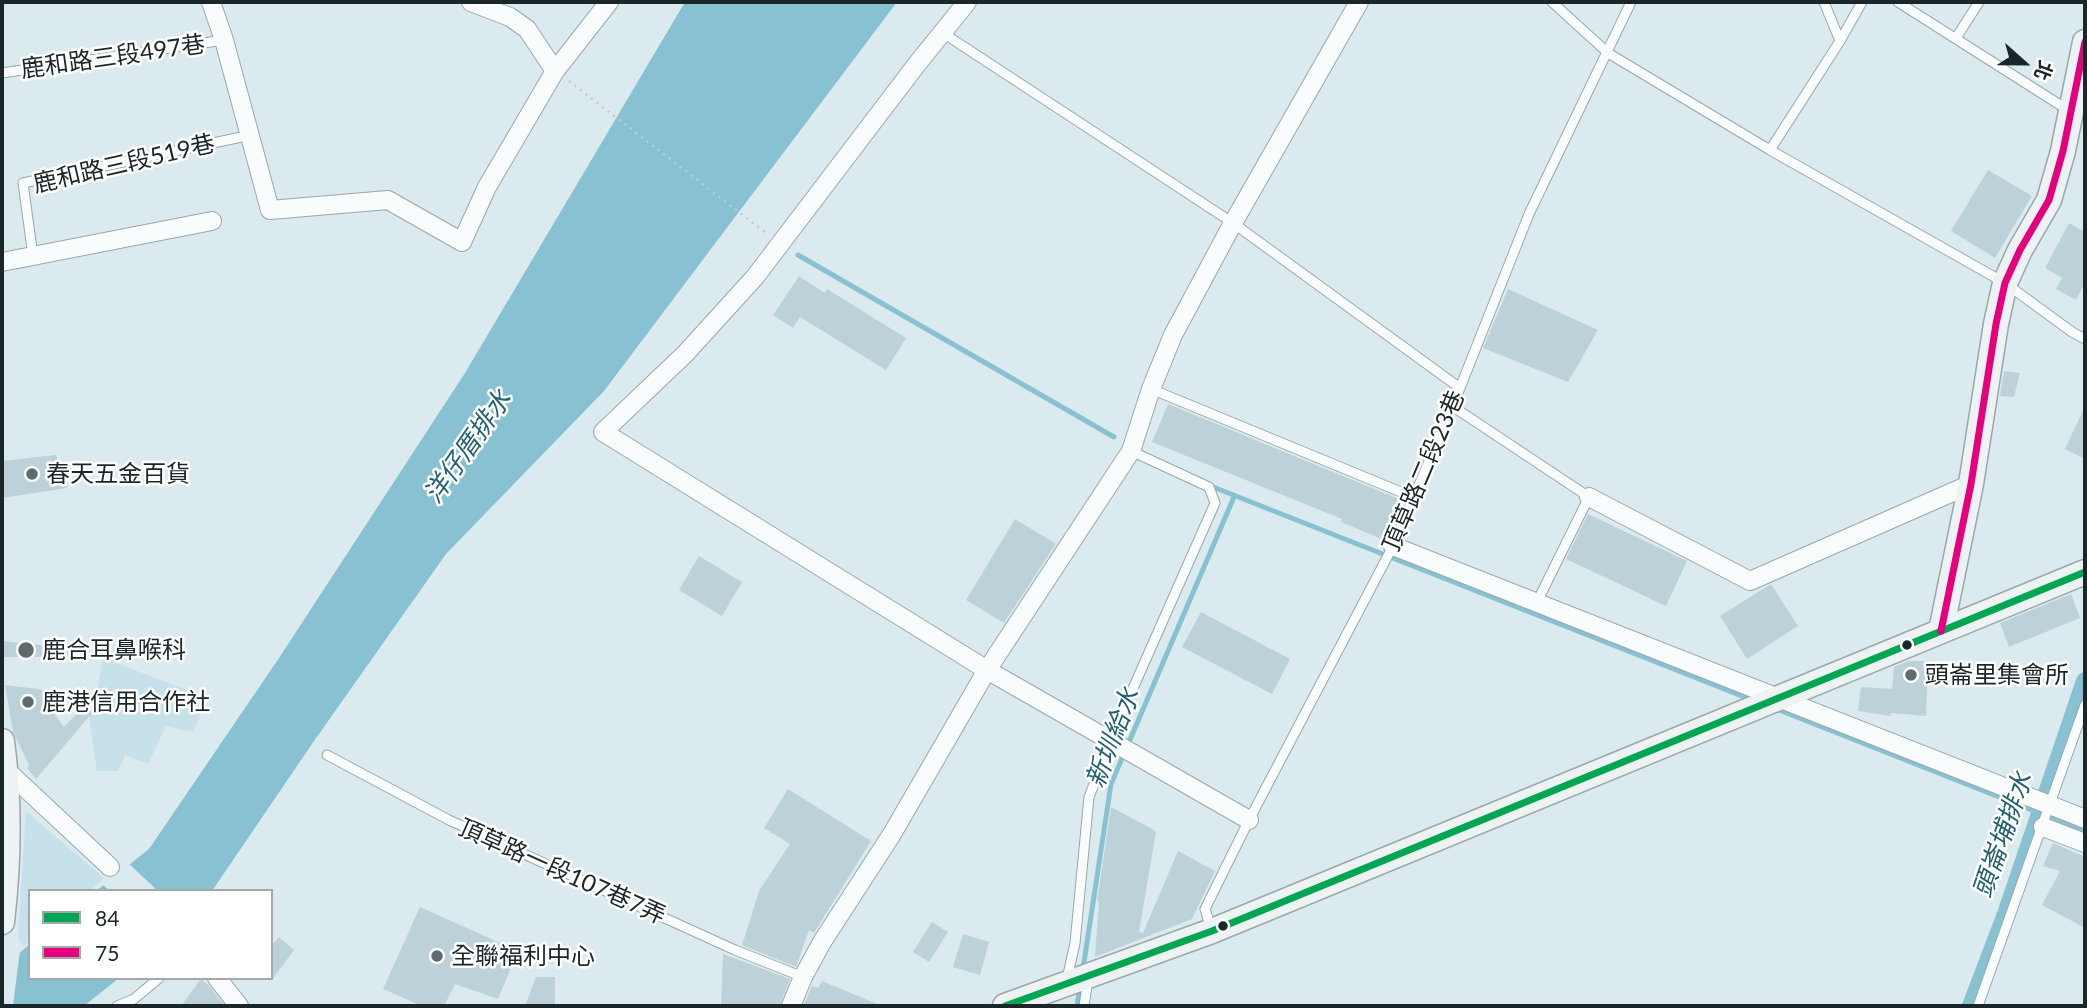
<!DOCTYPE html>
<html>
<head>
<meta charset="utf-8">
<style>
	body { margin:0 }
	#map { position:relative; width:2087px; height:1008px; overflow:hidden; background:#daeaef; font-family:Lato,"Noto Sans TC",sans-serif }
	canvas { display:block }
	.frame { position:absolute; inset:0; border:4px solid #1b2629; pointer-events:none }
	.legend { position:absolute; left:28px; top:889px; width:245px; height:91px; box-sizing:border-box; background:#fff; border:2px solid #a4a8a9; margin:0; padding:9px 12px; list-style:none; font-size:21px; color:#1b2629 }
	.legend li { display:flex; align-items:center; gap:14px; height:35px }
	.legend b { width:35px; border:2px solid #a4a8a9 }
	.north { position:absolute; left:1989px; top:28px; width:70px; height:70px; -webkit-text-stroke:5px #fff; paint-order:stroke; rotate:111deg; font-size:19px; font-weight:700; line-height:28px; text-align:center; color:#1b2629 }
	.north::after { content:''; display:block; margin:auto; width:24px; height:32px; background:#1b2629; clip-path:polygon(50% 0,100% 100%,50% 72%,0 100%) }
</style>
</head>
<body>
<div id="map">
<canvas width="2087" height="1008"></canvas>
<div class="frame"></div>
<ul class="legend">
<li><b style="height:9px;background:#00a651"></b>84</li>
<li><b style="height:9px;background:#e5007d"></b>75</li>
</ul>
<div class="north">北</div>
</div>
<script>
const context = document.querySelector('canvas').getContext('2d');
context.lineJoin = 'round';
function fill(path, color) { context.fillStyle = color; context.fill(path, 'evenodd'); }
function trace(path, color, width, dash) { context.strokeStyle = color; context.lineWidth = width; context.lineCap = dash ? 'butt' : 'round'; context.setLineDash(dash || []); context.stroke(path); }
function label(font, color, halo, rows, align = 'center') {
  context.font = font + ' Lato,"Noto Sans TC",sans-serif'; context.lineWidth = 5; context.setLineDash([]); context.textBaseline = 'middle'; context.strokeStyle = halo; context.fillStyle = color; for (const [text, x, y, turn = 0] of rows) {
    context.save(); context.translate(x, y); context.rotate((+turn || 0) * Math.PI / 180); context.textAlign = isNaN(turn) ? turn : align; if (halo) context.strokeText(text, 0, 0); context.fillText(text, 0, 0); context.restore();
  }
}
fill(new Path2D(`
	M103 658 208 698 193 732 166 726 148 764 125 755 118 771H97L89 717 95 702Z
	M26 811 104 878 90 891H30V942L24 946 18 939Z`), '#c6e1e9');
fill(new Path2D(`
	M685 2H897L604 391 446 554 314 741 212 891H96L149 849 279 658 465 373Z
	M30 944V978H119L84 1006H2V968Z`), '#88c2d2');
fill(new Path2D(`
	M127 862 158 891H110L103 885Z
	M20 950 13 1006H2V967Z`), '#daeaef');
trace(new Path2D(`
	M798 255 1114 437
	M1208 485 1752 700
	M1774 708 2085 831
	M1083 969 1111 784 1234 497
	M1077 1006 1080 985`), '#88c2d2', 5);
trace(new Path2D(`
	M1971 1006 2006 914 2085 681`), '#88c2d2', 18);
fill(new Path2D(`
	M1988 170 2032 196 1995 258 1951 231Z
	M2069 223 2085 232V282L2076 300 2056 289 2062 278 2045 268Z
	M799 276 825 293 827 289 906 338 886 370 800 317 793 328 773 315Z
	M1508 289 1598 330 1568 382 1483 348Z
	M2004 371 2020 373 2014 397 2000 396Z
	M1168 404 1401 500 1386 537 1384 540 1341 522 1342 519 1152 442Z
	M2085 406V459L2065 449Z
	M56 455 67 488 2 498V461Z
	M1588 514 1687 561 1666 606 1566 559Z
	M1015 519 1056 544 1004 623 966 600Z
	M699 556 742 582 722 616 679 590Z
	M1771 584 1798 626 1747 659 1720 616Z
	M2071 594 2080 618 2009 647 2000 623Z
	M1201 612 1290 659 1272 694 1182 647Z
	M2 641 68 648V657H2Z
	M1908 661H1928L1926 716 1891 713V716L1858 711 1861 687 1892 689 1894 667Z
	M5 685 45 690 48 705 64 727 85 705 93 712 36 779 27 768 29 765 13 732Z
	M788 789 871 841 814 933 809 930 796 967 742 945 759 891 790 844 764 828Z
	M1111 807 1156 831 1139 932 1143 933 1178 851 1215 871 1192 919 1095 957 1099 901 1097 902Z
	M2053 843 2085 857V928L2042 905 2060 871 2043 866Z
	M420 907 518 951 498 999 455 984 444 1006H422L383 989Z
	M932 922 948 932 929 962 913 952Z
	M963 934 989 942 980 975 953 967Z
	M279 937 294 950 271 981V946Z
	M723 954 790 979 780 1006H721Z
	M536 977H555V1006H525Z
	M201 979 209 986 225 1006H181Z
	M822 981 882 1006H803L812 986 818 988Z`), '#bdd2d8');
const lane = new Path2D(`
	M1552 2 1608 53 1770 150 2005 283 2072 332 2085 339
	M1898 2 2068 110
	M943 33 1233 223 1460 388
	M1956 38 1979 2
	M1840 41 1862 2
	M2 73 224 40
	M1770 150 1840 41 1824 2
	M33 256 23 183 251 135
	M1151 389 1413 497
	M1452 406 1589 497 1537 602
	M327 755 449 820 735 950 803 977
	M1211 929 1205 909 1249 820 1393 546 1460 388 1529 214 1631 2
	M1067 979 1075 943 1089 797 1119 720 1215 503 1209 487 1131 451
	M117 1006 134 999 159 978
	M1084 1006 1088 980
	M1978 1006 2085 705`);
const street = new Path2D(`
	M211 2 224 40 270 210 388 200 462 242 487 187 555 71 609 2
	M471 2 510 17 527 29 555 71
	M967 2 917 64 755 277 685 354 603 432 987 670 1249 820
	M2 262 212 221
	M1589 497 1750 581 1971 484
	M1393 546 2085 819
	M5 769 110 867
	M2043 827 2085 843
	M217 978 239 1006
	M791 1006 803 977 822 942 892 834 987 670 1131 451 1151 389 1173 335 1233 223 1359 2`);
const secondary = new Path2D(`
	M1941 631 1971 484 1996 324 2005 283 2020 250 2049 200 2063 151 2085 42
	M2 741C10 801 9 862 2 922
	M1005 1006 1212 931 2085 572`);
trace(lane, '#9ba7aa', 11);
trace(street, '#9ba7aa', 20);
trace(secondary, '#9ba7aa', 27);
trace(new Path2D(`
	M569 81 766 233`), '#c5cacd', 2.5, [2, 5]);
trace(lane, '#f9fcfd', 9);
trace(street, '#f9fcfd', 18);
trace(secondary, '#edf2f3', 24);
trace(new Path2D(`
	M1005 1006 1212 931 2085 572`), '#00a651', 7);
trace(new Path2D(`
	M1941 631 1971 484 1996 324 2005 283 2020 250 2049 200 2063 151 2085 42`), '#e5007d', 7);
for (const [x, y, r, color] of [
	[32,474,7,"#5e6b6e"],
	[1907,645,6,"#1b2629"],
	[26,650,9,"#5e6b6e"],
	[1911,675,7,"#5e6b6e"],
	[28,702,7,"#5e6b6e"],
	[1223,926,6,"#1b2629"],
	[437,956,7,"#5e6b6e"]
]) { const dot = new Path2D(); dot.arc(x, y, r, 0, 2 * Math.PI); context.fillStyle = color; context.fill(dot); trace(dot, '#fff', 2.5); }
label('24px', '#1b2629', '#fff', [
	["鹿和路三段497巷",113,57,-8],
	["鹿和路三段519巷",124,164,-13],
	["頂草路二段23巷",1424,471,-67],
	["頂草路一段107巷7弄",562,872,24]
]);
label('24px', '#1b2629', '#fff', [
	["春天五金百貨",46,474],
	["鹿合耳鼻喉科",42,650],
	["頭崙里集會所",1925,675],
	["鹿港信用合作社",42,702],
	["全聯福利中心",451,956]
], 'left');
label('italic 26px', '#236170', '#fff', [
	["洋仔厝排水",468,447,-55],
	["新圳給水",1113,738,-69],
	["頭崙埔排水",2003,835,-71]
]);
</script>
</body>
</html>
